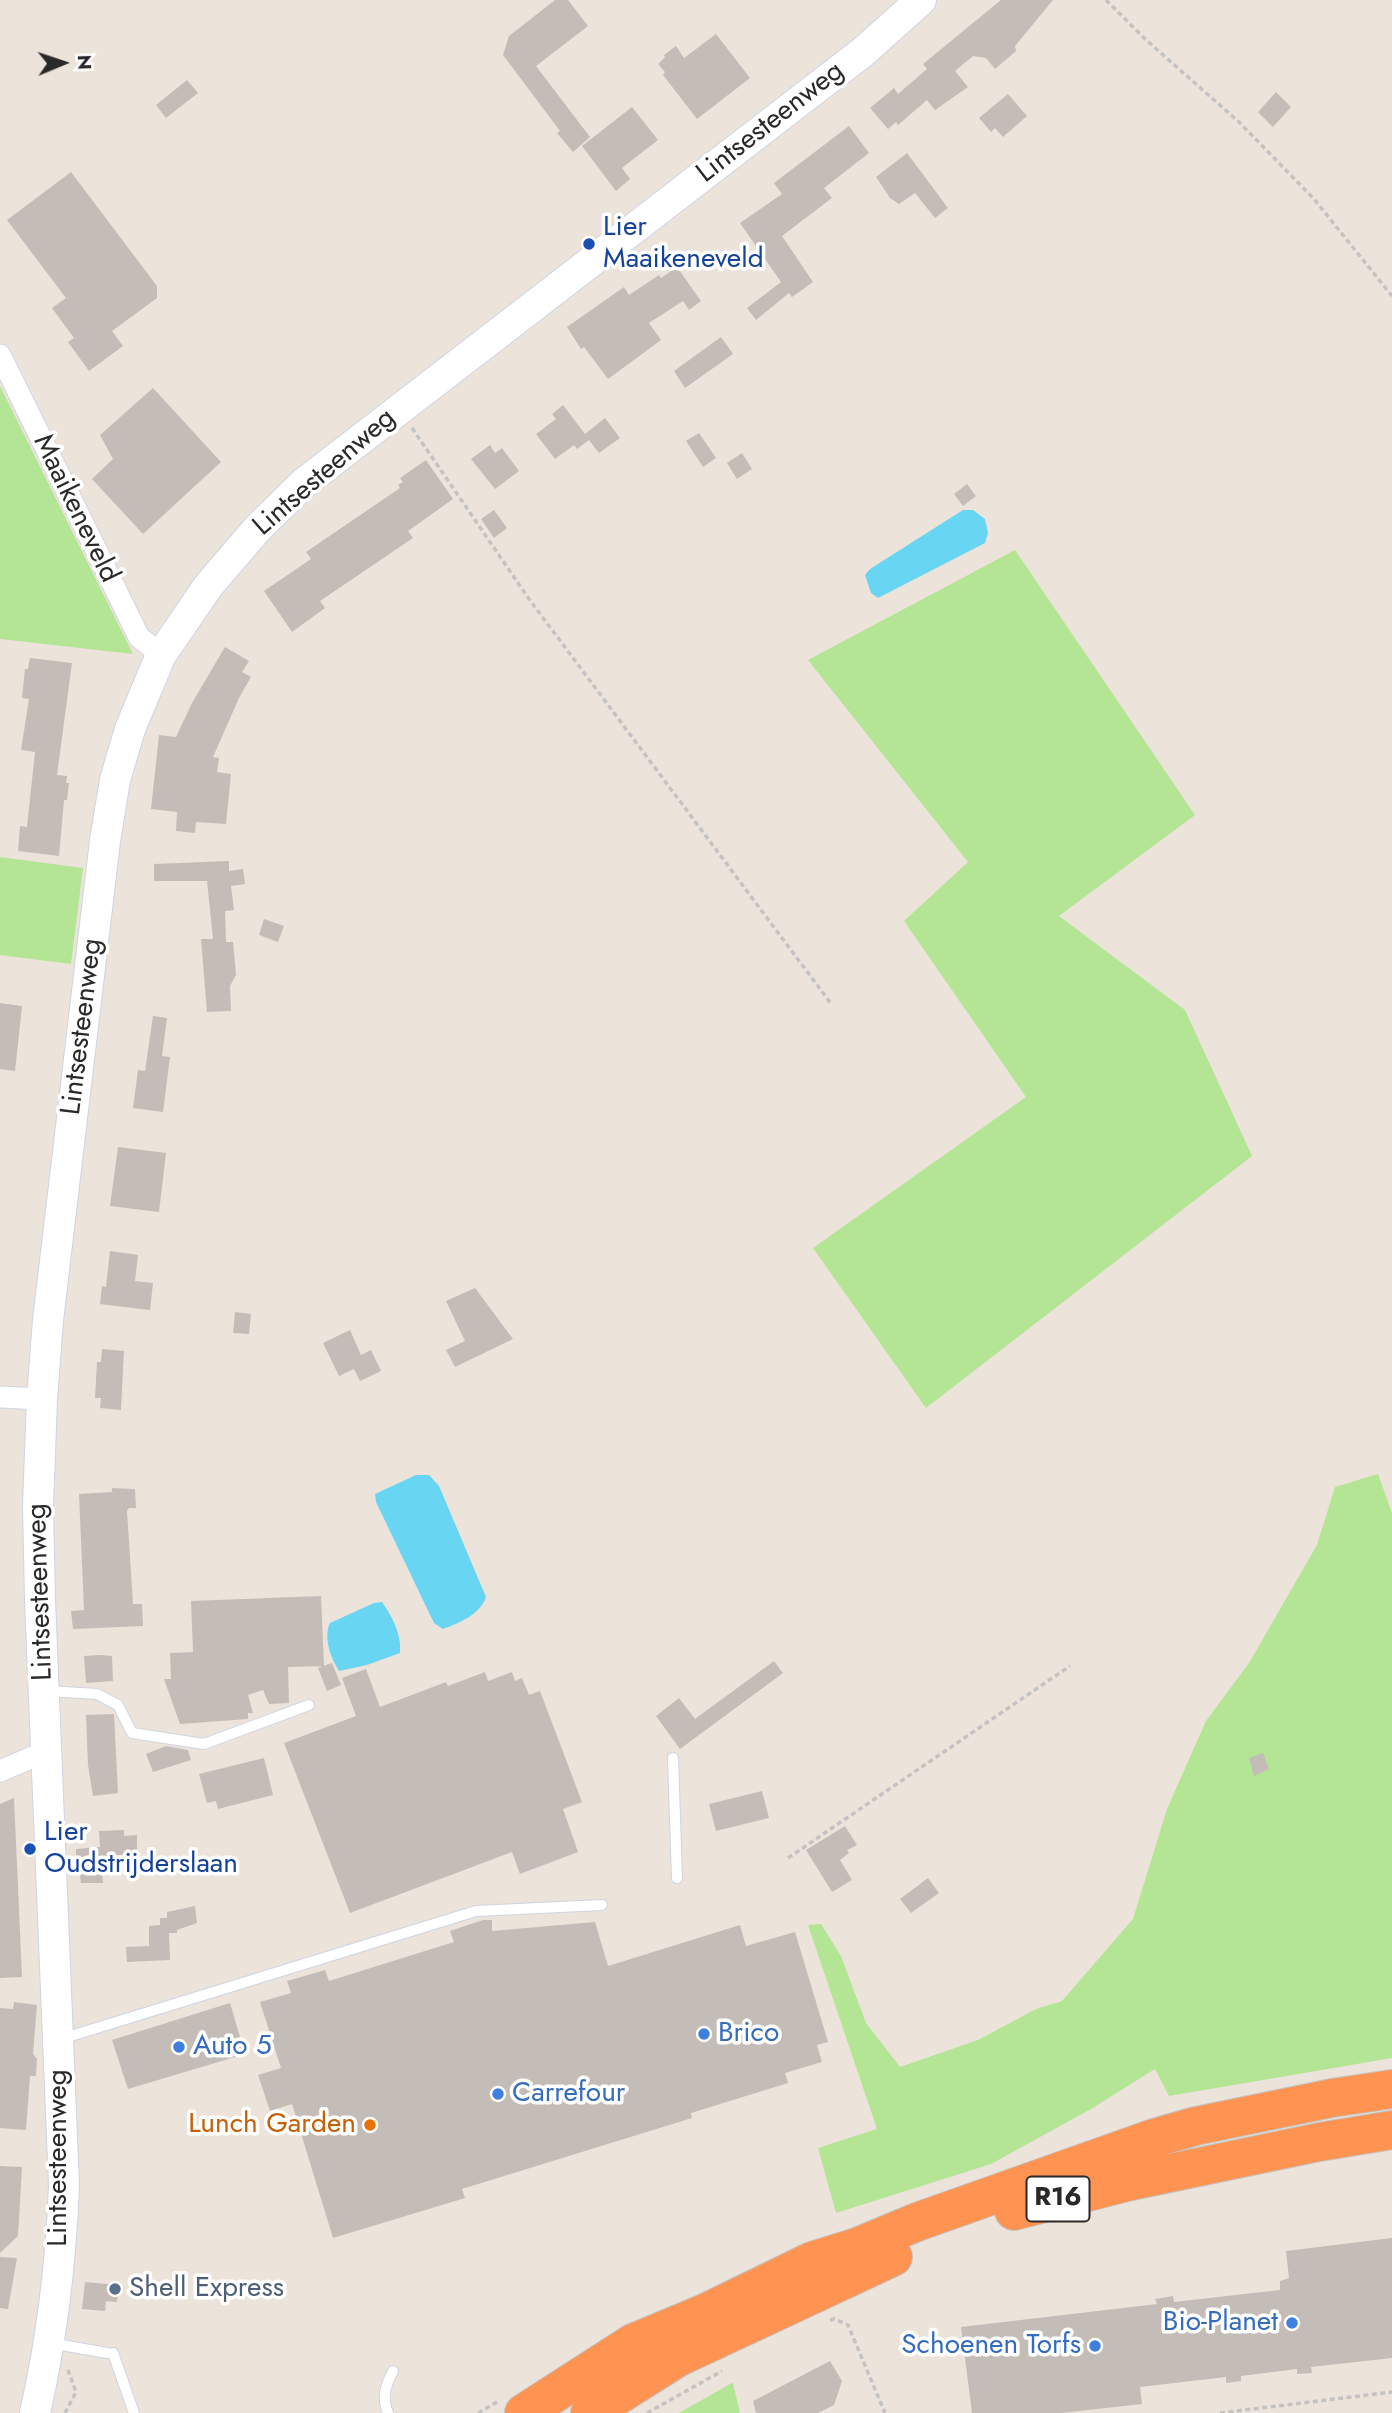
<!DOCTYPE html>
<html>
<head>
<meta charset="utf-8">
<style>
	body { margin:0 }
	#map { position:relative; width:1392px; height:2413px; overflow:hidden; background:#ece3da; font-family:Jost,sans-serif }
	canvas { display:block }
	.north { position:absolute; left:28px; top:28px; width:70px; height:70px; -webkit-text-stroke:5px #fff; paint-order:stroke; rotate:88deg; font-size:19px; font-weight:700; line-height:28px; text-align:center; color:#292929 }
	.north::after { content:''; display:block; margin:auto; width:24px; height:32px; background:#292929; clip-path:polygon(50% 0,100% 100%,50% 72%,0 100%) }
</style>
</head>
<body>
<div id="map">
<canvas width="1392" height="2413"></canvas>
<div class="north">N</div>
</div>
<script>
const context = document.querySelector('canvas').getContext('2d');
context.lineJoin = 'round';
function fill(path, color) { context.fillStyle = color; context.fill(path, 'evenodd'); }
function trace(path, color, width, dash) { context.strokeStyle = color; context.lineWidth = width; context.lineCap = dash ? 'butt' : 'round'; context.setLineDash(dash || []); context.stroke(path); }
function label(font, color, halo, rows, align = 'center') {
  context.font = font + ' Jost,sans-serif'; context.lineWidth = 7; context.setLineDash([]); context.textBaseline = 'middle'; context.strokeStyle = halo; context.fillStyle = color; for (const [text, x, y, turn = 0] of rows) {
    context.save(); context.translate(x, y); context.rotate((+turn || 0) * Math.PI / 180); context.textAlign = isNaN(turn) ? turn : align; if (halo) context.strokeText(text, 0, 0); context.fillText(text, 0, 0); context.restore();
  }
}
fill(new Path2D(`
	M0 386 133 654 0 639Z
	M1015 550 1195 815 1059 916 1185 1010 1252 1156 926 1408 813 1248 1026 1097 904 921 968 862 808 660Z
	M0 857 83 868 71 964 0 955Z
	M1378 1474 1392 1513V2058L1169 2096 1155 2069 1091 2109 991 2164 836 2213 818 2148 877 2129 808 1925 821 1924 841 1956 866 2023 900 2067 978 2040 1036 2009 1062 2001 1133 1919 1167 1809 1206 1721 1249 1663 1317 1545 1335 1487Z
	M733 2383 740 2413H679L732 2383Z`), '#b3e594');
fill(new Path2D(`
	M963 510H973L985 519 988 533 985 543 878 598 871 593 865 575 870 569Z
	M416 1475H429L439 1486 486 1597C480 1615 459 1623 443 1629L434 1623 376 1502 375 1494Z
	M382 1602C392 1616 402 1635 400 1653L367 1665 339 1671C331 1658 323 1638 330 1623L374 1603Z`), '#68d5f2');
fill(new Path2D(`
	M555 0H568L588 26 536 66 590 137 573 152 557 133 560 131 503 55 509 36Z
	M1001 0H1053L1015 46 1016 51 995 69 986 58 973 56 955 71 968 87 935 110 927 100 898 125 896 122 888 129 870 108 894 88 898 94 927 69 923 64Z
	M716 34 750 78 697 119 663 75 665 72 658 64 665 57 664 55 676 46 684 58Z
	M187 80 198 93 166 118 156 105Z
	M1276 92 1291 107 1273 127 1258 112Z
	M1008 94 1027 116 1003 137 995 128 991 132 979 118Z
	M632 107 658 140 622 168 630 179 616 191 582 146Z
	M849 126 869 153 824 188 832 198 782 236 813 282 792 297 789 293 756 320 747 308 781 282 740 223 782 194 774 183Z
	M907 153 948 208 935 218 915 193 899 204 890 198 876 177Z
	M71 172 157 286V298L112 331 123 346 89 371 68 342 74 338 52 308 66 298 7 220Z
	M677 267 701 301 689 310 683 301 649 323 661 340 608 379 584 347 581 349 567 327 624 287 629 295 659 275 661 278Z
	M721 337 733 354 685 388 674 371Z
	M153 388 221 462 143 534 92 479 113 459 100 435Z
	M563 405 585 434 605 418 620 438 599 453 589 440 577 449 574 445 555 459 536 434 556 419 552 414Z
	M699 433 716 458 703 467 686 441Z
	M490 445 495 453 502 448 519 471 495 489 471 459Z
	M742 453 752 469 737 479 727 463Z
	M426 460 453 499 408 531 413 538 320 601 325 608 292 632 264 591 311 559 306 552 400 488 398 485 403 482 400 478Z
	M967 484 976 496 963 506 954 494Z
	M494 510 507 528 494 538 481 519Z
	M225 647 249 661 242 672 251 677 239 698 213 757 219 758 217 772 231 774 226 824 196 822 195 833 176 831 177 812 151 809 159 735 176 737 192 703Z
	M30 658 72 663 57 775 67 776 66 783H69L67 800H64L59 856 18 851 20 826 27 827 35 752 21 750 29 699 22 698 25 669H28Z
	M229 861V871L243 869 245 884 231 886 234 910 225 911 226 942H233L236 975 230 986 231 1011 207 1012 201 939H213L207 881H154V864Z
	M264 919 284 926 278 942 259 935Z
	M0 1003 22 1006 15 1071 0 1069Z
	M153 1016 167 1018 162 1056 170 1057 163 1112 133 1108 138 1070 145 1071Z
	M118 1147 166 1153 159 1212 110 1206Z
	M110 1251 138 1255 135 1281 153 1283 150 1310 100 1304 102 1286 106 1287Z
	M475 1288 513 1339 455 1367 446 1350 465 1341 446 1301Z
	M235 1312 251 1314 249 1334 233 1333Z
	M350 1330 361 1355 371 1350 381 1371 360 1381 354 1369 339 1376 323 1343Z
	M102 1349 124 1351 121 1410 100 1408 101 1398H95L97 1362H101Z
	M112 1488 135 1489 136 1508H129L127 1511 133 1604H142L143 1626 73 1629 71 1611 84 1610 79 1494 112 1492Z
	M321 1596 324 1666 288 1667 289 1703 269 1704 263 1690 248 1695 253 1713H248V1719L180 1724 164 1679H171L170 1653 193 1652 191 1601Z
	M100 1655 112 1656 113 1681 86 1683 84 1656Z
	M774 1661 783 1673 680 1749 656 1716 679 1698 695 1719Z
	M332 1663 341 1685 327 1691 318 1668Z
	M366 1669 380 1707 446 1682 448 1686 485 1672 488 1681 512 1672 515 1681 522 1678 529 1695 540 1691 582 1802 563 1809 578 1852 520 1874 512 1852 350 1913 284 1743 356 1716 342 1678Z
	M114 1714 118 1793 93 1796 88 1765 86 1715Z
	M166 1746 188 1750 191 1760 153 1772 146 1754Z
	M1263 1753 1269 1769 1254 1776 1249 1758Z
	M264 1758 273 1795 218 1809 216 1801 207 1803 199 1774Z
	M762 1791 769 1818 716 1831 709 1804Z
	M14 1798 22 1977 0 1978V1804Z
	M845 1826 857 1845 847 1850 849 1853 840 1860 852 1880 832 1892 806 1850Z
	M124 1830V1836L137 1835V1854L101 1856 103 1883H81L80 1875 72 1870 76 1865V1849L100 1847 99 1831Z
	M928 1878 939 1893 911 1913 900 1899Z
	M195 1906 197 1923 177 1930V1933H169L170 1960 127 1962 126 1947 149 1946V1926L160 1925V1918H167V1912Z
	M483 1920H492V1931L595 1922 608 1966 740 1925 746 1946 795 1932 828 2042 817 2045 822 2062 785 2073 788 2083 691 2113 692 2118 462 2189 465 2198 333 2238 292 2104 270 2111 258 2075 281 2068 260 2002 291 1993 287 1981 325 1970 329 1981 454 1942 450 1931Z
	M14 2002 37 2005 33 2054 37 2059 36 2076H30L26 2130 0 2128V2008L13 2009Z
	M230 2003 245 2054 128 2089 112 2040Z
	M0 2166 22 2167 18 2236 0 2253Z
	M1392 2238V2358L1311 2367 1312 2373 1297 2374V2369L1241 2376V2381L1226 2383V2377L1140 2387 1142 2404 1061 2413H972L961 2327 1157 2304 1155 2299 1173 2296 1174 2302 1280 2290V2281L1289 2278 1286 2251Z
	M0 2257 17 2258 8 2309 0 2308Z
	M85 2282 119 2285 117 2302 106 2301 105 2311 82 2309Z
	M830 2361 842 2381 834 2405 818 2413H756L753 2401Z`), '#c4bdb7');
const lane = new Path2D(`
	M47 1691 97 1694 118 1705 132 1733 204 1744 309 1705
	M673 1758 677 1878
	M61 2039 476 1911 602 1905
	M50 2343 107 2353
	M113 2353 134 2413
	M388 2413C381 2397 386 2385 393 2371`);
const street = new Path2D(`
	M0 355 139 637 161 655
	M0 1397 42 1399
	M0 1771 47 1751`);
const secondary = new Path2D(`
	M35 2413C52 2338 61 2262 64 2186L40 1600 38 1506 42 1399 48 1320 105 841 115 780 130 729 161 655 209 585 258 528 304 483 863 52 921 0`);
const highway = new Path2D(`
	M1014 2211 1127 2182 1319 2142 1392 2130
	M524 2413 633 2343 705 2313 812 2261 857 2247 917 2222 1154 2138 1196 2126 1332 2098 1392 2089
	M590 2413 677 2358 893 2257`);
trace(lane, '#cfd4e3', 12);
trace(street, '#cfd4e3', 23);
trace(secondary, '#cfd4e3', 32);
trace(highway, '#c3c3c3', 40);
trace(new Path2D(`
	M1106 0 1145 39 1239 122 1314 199 1392 296
	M412 428 529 599 832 1005
	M788 1858 1070 1666
	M830 2320 834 2319 848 2325 885 2413
	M65 2413 76 2392 68 2370
	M478 2413 497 2402
	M647 2413 722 2371
	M1220 2413 1392 2392`), '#c3c3c3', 3.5, [5, 3.5]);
trace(lane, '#fff', 10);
trace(street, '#fff', 21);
trace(secondary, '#fff', 30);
trace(highway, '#ff9452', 38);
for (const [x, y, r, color] of [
	[589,244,7,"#1a4fb4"],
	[30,1849,7,"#1a4fb4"],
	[704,2034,7,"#3f7fe0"],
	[179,2047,7,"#3f7fe0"],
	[498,2094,7,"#3f7fe0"],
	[370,2125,7,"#e8710a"],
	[115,2289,7,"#5c6f8a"],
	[1292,2323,7,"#3f7fe0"],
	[1095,2346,7,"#3f7fe0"]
]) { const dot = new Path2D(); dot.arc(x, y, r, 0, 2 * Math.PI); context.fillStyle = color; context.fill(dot); trace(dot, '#fff', 2.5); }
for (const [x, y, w] of [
	[1058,2199,63]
]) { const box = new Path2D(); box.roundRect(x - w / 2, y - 22.5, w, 45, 5); context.fillStyle = '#fff'; context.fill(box); trace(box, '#292929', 2); }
label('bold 26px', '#292929', null, [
	["R16",1058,2199]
]);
label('28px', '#292929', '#fff', [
	["Lintsesteenweg",771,123,-38],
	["Lintsesteenweg",325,473,-41],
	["Maaikeneveld",75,509,64],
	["Lintsesteenweg",83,1027,-83],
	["Lintsesteenweg",41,1592,-92],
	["Lintsesteenweg",59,2158,-90]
]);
label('28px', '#164399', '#fff', [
	["Lier",603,228],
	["Maaikeneveld",603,260],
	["Lier",44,1833],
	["Oudstrijderslaan",44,1865]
], 'left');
label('28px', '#366cbe', '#fff', [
	["Brico",718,2034],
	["Auto 5",193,2047],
	["Carrefour",512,2094],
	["Bio-Planet",1278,2323,"right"],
	["Schoenen Torfs",1081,2346,"right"]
], 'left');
label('28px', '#c56008', '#fff', [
	["Lunch Garden",356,2125]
], 'right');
label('28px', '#4e5e75', '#fff', [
	["Shell Express",129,2289]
], 'left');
</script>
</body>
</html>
